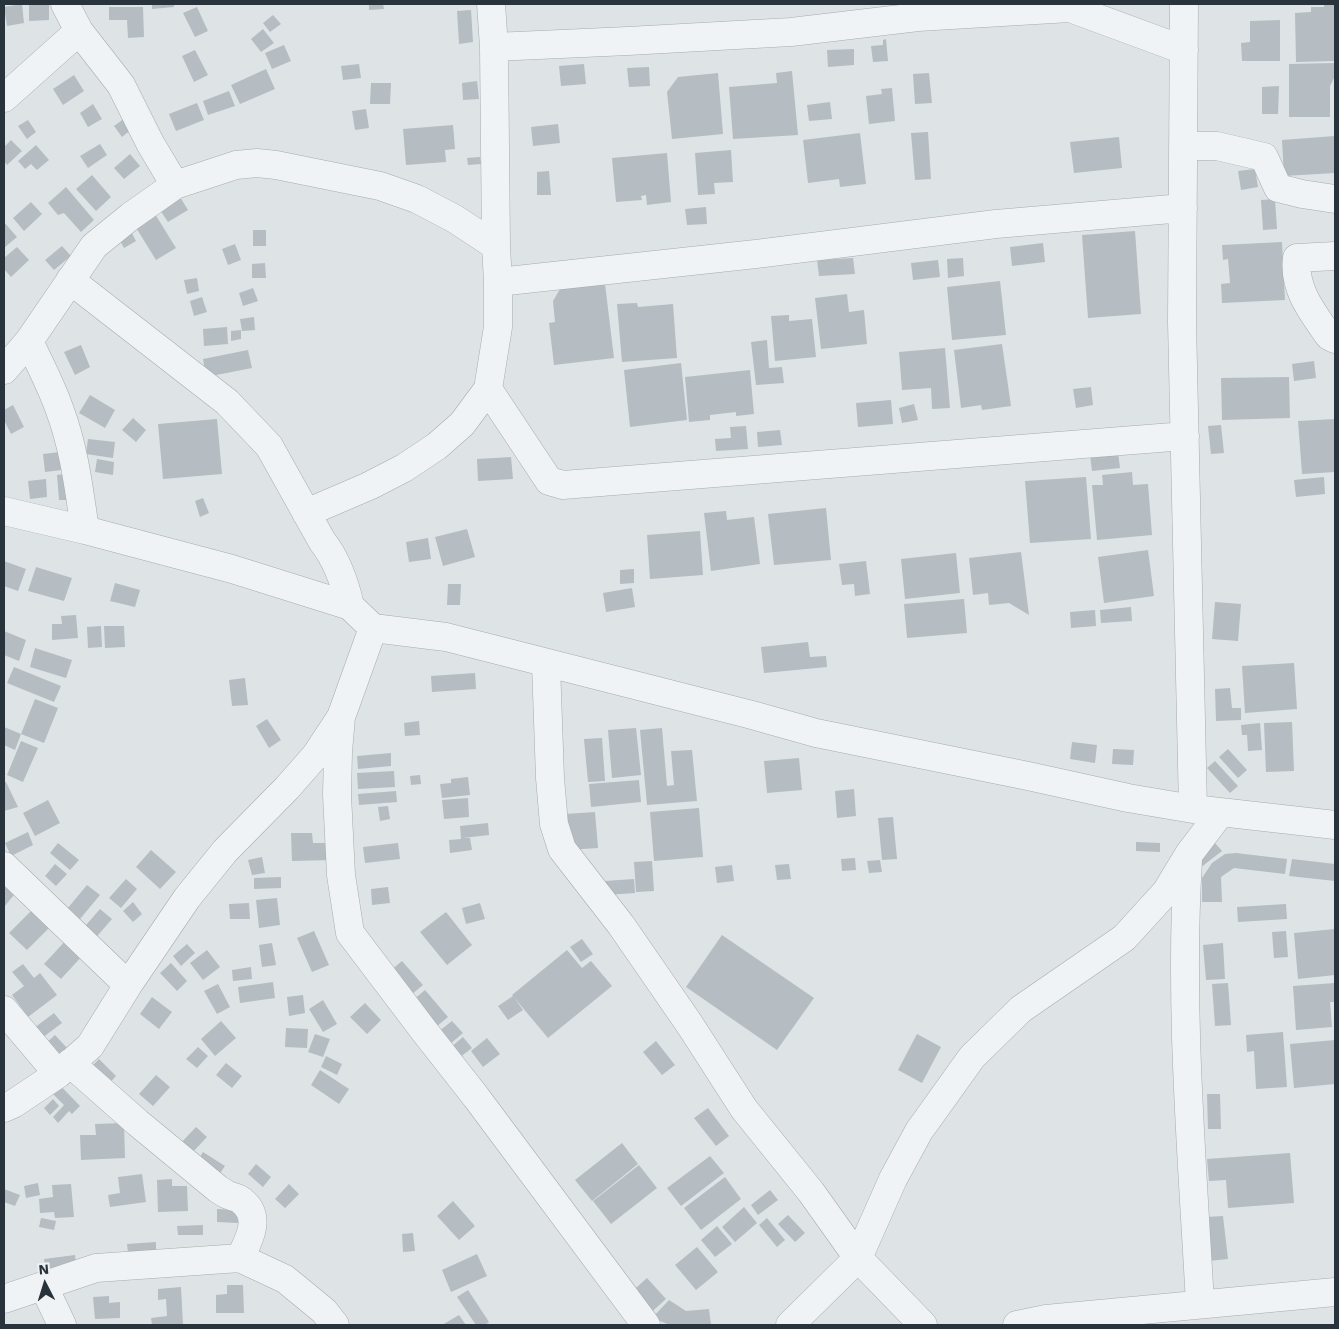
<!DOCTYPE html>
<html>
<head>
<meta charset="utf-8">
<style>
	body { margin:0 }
	#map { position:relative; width:1339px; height:1329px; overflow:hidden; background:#dee3e6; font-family:"Work Sans",sans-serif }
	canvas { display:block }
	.frame { position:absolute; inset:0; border:5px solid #28333b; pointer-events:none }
	.north { position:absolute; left:20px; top:1259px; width:50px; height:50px; -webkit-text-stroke:4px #edf1f4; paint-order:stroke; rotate:355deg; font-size:14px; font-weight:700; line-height:20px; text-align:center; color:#28333b }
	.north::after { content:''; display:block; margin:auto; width:18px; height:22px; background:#28333b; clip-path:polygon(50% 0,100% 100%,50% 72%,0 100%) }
</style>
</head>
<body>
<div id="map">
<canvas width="1339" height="1329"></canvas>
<div class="frame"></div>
<div class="north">N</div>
</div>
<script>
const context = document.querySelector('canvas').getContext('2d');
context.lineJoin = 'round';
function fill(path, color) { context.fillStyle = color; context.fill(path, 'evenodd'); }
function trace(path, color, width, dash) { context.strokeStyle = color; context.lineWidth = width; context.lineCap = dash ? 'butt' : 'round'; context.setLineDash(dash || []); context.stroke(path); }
fill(new Path2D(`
	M22 4 24 23 7 26 4 7Z
	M40 4H49V20L29 21V5H40Z
	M152 4H174V7L152 9Z
	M369 4H383L384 9 369 10Z
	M1324 4H1335V61L1296 62 1295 13 1311 12V7H1324Z
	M109 7H143L144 37 128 38 127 20H109Z
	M197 7 208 31 195 37 183 13Z
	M471 10 473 42 459 44 457 11Z
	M273 15 281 24 270 32 263 23Z
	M1280 20V61H1242L1241 43 1250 42V21Z
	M263 29 274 43 261 52 251 39Z
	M886 39 888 61 873 62 871 46 883 45V40Z
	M284 45 291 61 272 69 265 53Z
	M854 49V65L828 67 827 50Z
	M195 50 208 75 194 82 182 56Z
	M1335 63V76L1330 86V117H1289V64Z
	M359 64 361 78 343 80 341 66Z
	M584 64 586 84 561 86 559 66Z
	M649 67 650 86 629 87 627 68Z
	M266 69 275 89 240 104 231 85Z
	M792 71 798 135 733 139 729 87 777 83 776 73Z
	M718 73 723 134 672 139 667 92 678 77Z
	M929 73 932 103 915 104 913 74Z
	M74 75 84 91 63 105 53 89Z
	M477 81 479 99 463 100 462 83Z
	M371 83H391L390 104H370Z
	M1279 86 1278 114H1262V87Z
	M892 88 895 121 869 124 866 96 882 94 881 89Z
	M229 91 235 106 208 115 203 101Z
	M830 102 832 119 809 121 807 105Z
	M197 103 204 120 176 131 169 114Z
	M93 104 102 119 88 127 80 113Z
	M366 109 369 128 355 130 352 111Z
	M125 118 132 129 122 137 114 126Z
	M28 120 36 132 27 139 18 126Z
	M558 124 560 143 533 146 531 127Z
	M453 125 455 149 445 150 446 162 406 165 403 129Z
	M928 132 931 179 915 180 911 133Z
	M860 133 866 184 840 187 839 179 808 183 803 140Z
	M1335 136V173L1284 176 1282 140Z
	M1119 137 1122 168 1074 173 1070 142Z
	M11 140 22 151 7 165 4 161V147Z
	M100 144 107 155 88 168 80 156Z
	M36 145 49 160 37 170 31 164 25 169 18 161Z
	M731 150 733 182 714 183 715 194 698 195 695 153Z
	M667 153 671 202 647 205 646 195 641 196 642 200 616 202 612 158Z
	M130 154 140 166 124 179 114 168Z
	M480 157 481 164 468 165 467 158Z
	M1255 169 1258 187 1241 190 1238 171Z
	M549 171 551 195H537V172Z
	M92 175 111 197 96 211 76 189Z
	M66 187 94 220 81 232 64 213 58 215 48 203Z
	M180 197 188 210 168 222 160 210Z
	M1275 199 1277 229 1263 230 1261 200Z
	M31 202 42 214 24 231 13 218Z
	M706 207 707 224 687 225 685 209Z
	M155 214 176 248 156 260 135 226Z
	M4 222 17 237 4 248Z
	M130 230 136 241 124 248 118 237Z
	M253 230H266V246H253Z
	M1135 231 1141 314 1088 318 1082 235Z
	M1282 242 1285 300 1222 303 1221 284 1230 283 1228 259 1223 260 1222 245Z
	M1043 243 1045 262 1012 266 1010 247Z
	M235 244 241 260 228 265 222 249Z
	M62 246 71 256 54 270 45 260Z
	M17 247 29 260 11 277 4 269V258Z
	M853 258 855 274 819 276 817 260Z
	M963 258 964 276 948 278 947 259Z
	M938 260 940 277 913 280 911 263Z
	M265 263 266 278H252V264Z
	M197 278 199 291 187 294 184 280Z
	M1000 281 1006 335 952 340 947 287Z
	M605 284 614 358 554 365 549 323 555 322 553 301 560 289Z
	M253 288 258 301 243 306 239 293Z
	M847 294 849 312 864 310 867 344 821 349 815 298Z
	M202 297 207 312 194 316 190 301Z
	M637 303 638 307 673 304 677 358 622 362 617 304Z
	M789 315V321L812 319 816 357 775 361 771 316Z
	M254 317 255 330 242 331 240 319Z
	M227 327 228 344 204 346 203 329Z
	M241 330V339L231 341V331Z
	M767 340 769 368 782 367 784 383 756 385 751 342Z
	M1002 344 1011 406 982 410 981 405 961 408 954 350Z
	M81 345 90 367 75 375 64 352Z
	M945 348 950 408 932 409 931 388 902 390 899 352Z
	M248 350 252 368 206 377 203 359Z
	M1314 361 1316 378 1294 381 1292 364Z
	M681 363 687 420 630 427 624 370Z
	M750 370 754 414 736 416V412L710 415V420L689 422 685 377Z
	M1289 377 1290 418 1222 420 1221 378Z
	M1091 387 1093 405 1076 408 1073 389Z
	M90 395 115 410 105 428 79 413Z
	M891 400 893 424 858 427 856 403Z
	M914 404 918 420 902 423 899 408Z
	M13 405 24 427 11 434 4 420V410Z
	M133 418 146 430 136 442 122 430Z
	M217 419 222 474 163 479 158 424Z
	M1335 419V472L1302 474 1298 421Z
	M1221 425 1224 453 1211 454 1208 426Z
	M746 426 748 449 716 451 715 439 731 438 730 427Z
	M780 430 782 445 758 447 757 432Z
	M88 439 115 442 113 458 86 454Z
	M68 451 70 469 45 472 43 454Z
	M1118 452 1120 468 1092 471 1090 455Z
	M511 457 513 479 478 481 477 459Z
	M97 459 114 462 113 475 95 472Z
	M1132 472 1133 485 1148 484 1152 535 1097 540 1092 485H1103L1102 475Z
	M70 473 71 500H59L57 475Z
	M1086 477 1091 539 1030 543 1025 481Z
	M1324 477 1325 494 1296 497 1294 480Z
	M46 479 47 497 30 499 28 481Z
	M203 498 209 513 200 517 195 501Z
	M826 508 831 560 774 565 768 514Z
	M726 511 727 520 754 517 760 564 711 571 704 513Z
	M467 529 475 557 443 566 435 537Z
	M700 531 703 575 650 579 647 535Z
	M428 538 431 559 409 562 406 542Z
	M1148 550 1154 596 1104 603 1098 557Z
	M1021 552 1029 615 1009 603 989 605 988 593 973 595 969 558Z
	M956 553 960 593 905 599 901 559Z
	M4 561 26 569 18 591 4 586Z
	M866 561 870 594 855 596 854 584 842 585 839 564Z
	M36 567 72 578 64 601 28 591Z
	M634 569V583L620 584V570Z
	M115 583 140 590 135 607 110 601Z
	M448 584H461L460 605H447Z
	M632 588 635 607 606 612 603 593Z
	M964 599 967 633 907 638 904 604Z
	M1215 602 1241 604 1238 641 1212 639Z
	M1131 607 1132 621 1101 623 1100 610Z
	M1095 610 1096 626 1071 628 1070 612Z
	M76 615 78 638 52 640V624H62L61 616Z
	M101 626 102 647 88 648 87 627Z
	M104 626H124L125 647 105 648Z
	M4 631 26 640 19 661 4 655Z
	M808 642 810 657 826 656 827 667 764 673 761 647Z
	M35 648 72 660 66 678 30 667Z
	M1294 663 1297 709 1245 713 1242 666Z
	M14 667 61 686 54 702 7 683Z
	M475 673 476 689 432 692 431 676Z
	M245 678 248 705 232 706 229 680Z
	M1230 688 1232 708H1241V720L1216 721 1215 689Z
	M35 699 58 708 44 743 21 734Z
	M267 719 281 740 269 748 256 726Z
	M419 721 420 735 405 736 404 723Z
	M1292 722 1294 771 1266 772 1264 723Z
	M1260 723 1262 750 1248 751 1247 735H1242L1241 725Z
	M4 727 21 734 15 750 4 745Z
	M636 728 641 775 612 778 608 730Z
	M662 728 667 786 674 785 671 751 692 750 697 801 647 805 640 730Z
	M602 738 605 781 588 782 584 739Z
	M21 741 38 748 23 782 7 775Z
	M1072 742 1097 745 1095 763 1070 759Z
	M1113 749 1134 750 1133 765 1112 764Z
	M1228 749 1247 770 1238 778 1219 757Z
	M391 753V766L358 769 357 756Z
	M799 758 802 790 767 793 764 761Z
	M1215 761 1238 786 1230 793 1207 768Z
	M394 771 395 787 358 789 357 773Z
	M420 775 421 784 411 785 410 776Z
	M468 777 470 795 442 798 440 784 451 783V779Z
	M639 780 641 802 591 807 589 784Z
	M4 782H6L18 807 4 811Z
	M854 789 856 816 837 818 835 791Z
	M396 791 397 802 359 805 358 794Z
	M468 798 469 817 444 819 442 800Z
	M48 800 60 823 35 836 23 813Z
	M388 806 390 819 380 821 378 807Z
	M699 808 703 857 654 861 650 812Z
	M595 812 598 848 568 850 565 814Z
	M893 817 897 859 882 860 878 818Z
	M488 823 489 835 463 838H470L472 850 450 853 449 840 461 839 460 826Z
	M28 832 33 845 11 856 5 843Z
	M291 833H312L313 843H332L333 860 292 861Z
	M1136 842 1160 843V852L1136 851Z
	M58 843 79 860 70 870 50 853Z
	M398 843 400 859 365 863 363 847Z
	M1215 843 1222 851 1200 868 1193 860Z
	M151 850 176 872 160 889 136 867Z
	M1236 853 1287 859 1285 874 1234 868 1221 877 1222 902H1202V878L1212 863 1225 854Z
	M262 857 265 873 252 875 248 860Z
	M855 858 856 870 842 871 841 859Z
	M1292 859 1335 864V881L1289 876Z
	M880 860 882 872 869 873 867 861Z
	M652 861 654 891 636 892 634 862Z
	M55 864 67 874 56 886 45 876Z
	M789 864 791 879 777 880 775 865Z
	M732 865 734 881 717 883 715 867Z
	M281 877V888L254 889V878Z
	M4 878 18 890 4 907Z
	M126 879 137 889 121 908 109 898Z
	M634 879 635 893 606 895 605 881Z
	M87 885 100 895 80 919 67 909Z
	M388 887 390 903 372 905 371 889Z
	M277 898 280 925 259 928 256 900Z
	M133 902 142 914 133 922 123 911Z
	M249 903 250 919H230L229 904Z
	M480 903 485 919 466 924 462 908Z
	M1286 904 1287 919 1238 922 1237 907Z
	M33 909 51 926 27 950 9 933Z
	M100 909 112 919 92 942 80 932Z
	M446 912 472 945 447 965 420 932Z
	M1335 929V975L1298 979 1294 933Z
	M314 931 329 965 312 972 297 938Z
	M1286 931 1288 957 1274 958 1272 932Z
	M722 935 814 998 777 1050 686 987Z
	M68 938 84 954 61 979 44 964Z
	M582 939 593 954 581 962 570 947Z
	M272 943 276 965 262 967 259 945Z
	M1223 943 1225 979 1206 980 1203 945Z
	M187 944 195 953 181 966 173 956Z
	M207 950 220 967 203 980 190 963Z
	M567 950 582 968 591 961 612 986 548 1038 512 995Z
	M402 961 423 985 411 995 390 971Z
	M171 963 187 981 177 991 160 973Z
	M23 964 34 978 40 973 57 995 28 1017 12 995 24 986 12 972Z
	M251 967 252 979 233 981 232 970Z
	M273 982 275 998 240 1003 238 987Z
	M1228 983 1231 1025 1215 1026 1212 984Z
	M1335 983V1002H1330L1332 1027 1296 1030 1293 986Z
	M218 984 230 1007 217 1014 204 991Z
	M425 990 448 1017 436 1027 413 1000Z
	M303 995 305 1013 289 1016 287 997Z
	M513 996 523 1010 508 1020 498 1006Z
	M152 997 172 1012 159 1029 140 1014Z
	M323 1000 337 1024 323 1032 309 1009Z
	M365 1003 381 1020 367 1034 350 1017Z
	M54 1013 62 1023 38 1041 30 1031Z
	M221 1021 236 1038 215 1056 201 1039Z
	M452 1021 463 1033 449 1045 438 1032Z
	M286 1028 308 1029 307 1048 285 1047Z
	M1283 1032 1287 1087 1256 1089 1254 1051 1247 1052 1246 1035Z
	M315 1034 330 1039 323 1057 308 1052Z
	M917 1034 941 1047 922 1083 898 1070Z
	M55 1035 68 1049 57 1058 44 1045Z
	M463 1037 472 1048 459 1058 451 1047Z
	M487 1038 500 1054 483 1067 471 1051Z
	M1335 1040V1084L1294 1088 1290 1044Z
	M656 1041 675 1065 662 1075 643 1052Z
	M198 1047 208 1056 197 1068 186 1059Z
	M326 1056 342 1064 337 1075 321 1067Z
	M99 1059 116 1076 105 1088 87 1071Z
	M226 1063 242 1076 232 1088 216 1075Z
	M320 1070 349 1089 339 1104 311 1085Z
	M156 1075 170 1087 153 1106 139 1094Z
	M57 1082 80 1106 72 1114 69 1111 58 1123 53 1117 64 1105 49 1090Z
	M1207 1094H1220L1221 1129H1208Z
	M53 1099 59 1106 50 1115 44 1108Z
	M708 1108 729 1136 716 1146 694 1118Z
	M124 1123 125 1158 81 1160 80 1135H96L95 1124Z
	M196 1127 207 1137 190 1155 179 1145Z
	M622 1143 638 1164 592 1201 575 1180Z
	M203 1152 225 1166 216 1179 195 1165Z
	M1290 1153 1294 1203 1228 1208 1226 1180 1209 1181 1207 1159Z
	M710 1156 724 1173 681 1206 667 1188Z
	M256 1164 271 1177 263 1187 248 1174Z
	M639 1165 657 1188 611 1224 593 1201Z
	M142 1174 146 1202 110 1207 108 1195 120 1193 118 1177Z
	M725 1177 741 1199 701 1230 684 1208Z
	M172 1179V1186H187L188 1211 158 1212 157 1180Z
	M38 1183 40 1195 26 1198 24 1186Z
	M71 1184 74 1217 55 1218 54 1212 40 1213 39 1199 53 1197 52 1185Z
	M289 1184 299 1194 285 1208 275 1199Z
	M4 1189 20 1195 15 1206 4 1202Z
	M770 1190 778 1200 758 1215 751 1205Z
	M453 1201 475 1226 459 1240 437 1216Z
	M744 1207 757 1223 735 1242 722 1227Z
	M217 1209 238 1210V1223L217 1222Z
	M788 1215 805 1233 795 1242 778 1224Z
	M1223 1216 1228 1259 1209 1261 1205 1217Z
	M41 1218 56 1221 54 1230 39 1227Z
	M767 1218 785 1240 777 1247 759 1225Z
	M203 1225V1235H178L177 1226Z
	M717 1226 732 1244 715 1257 701 1240Z
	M413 1233 415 1251 403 1252 402 1234Z
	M156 1242V1252L128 1253 127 1244Z
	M697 1247 718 1272 696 1290 675 1265Z
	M477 1254 487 1276 451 1292 442 1270Z
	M75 1255 77 1271 46 1275 44 1259Z
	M647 1278 666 1299 646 1317 627 1296Z
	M227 1285H243L244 1313H216V1295L227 1294Z
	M181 1287 183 1325H152L151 1318 167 1316 166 1299 158 1300V1289Z
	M468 1290 489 1322 485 1325H476L457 1297Z
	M109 1296V1303L120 1302V1318L95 1319 93 1297Z
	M669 1300 686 1311 709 1309 711 1325H670L652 1318Z
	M459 1315 466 1325H442Z`), '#b5bdc2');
const minor = new Path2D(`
	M65 4 79 31 121 85 150 143 175 185 131 216 94 246 29 341C39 363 51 385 59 408 74 447 79 489 85 530
	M491 4 494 47 496 246
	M1184 4 1182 322 1193 809
	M494 47 628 41 791 32 918 17 1070 8 1184 50
	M4 98 79 31
	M1183 146H1217L1264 157 1278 188 1302 194 1335 199
	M175 185 236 165 257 163 276 165 380 186 417 199 455 219 496 246 498 282V327L488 389 462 424 437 446 404 468 369 486 306 513
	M1335 256 1297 258C1293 288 1312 312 1329 336L1335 339
	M70 280 227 402 269 446 322 541C337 560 345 583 350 606
	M498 282 756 254 996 224 1183 208
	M4 370 29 341
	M488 389 549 481 563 485 1185 436
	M4 511 85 530 232 569 350 606 373 628 446 637 752 715 816 733 1028 776 1128 798 1193 809 1335 825
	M546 664 550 778 554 824 562 849 621 925 690 1025 744 1109 811 1192 858 1258
	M341 717 338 752 337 795 341 875 350 933 425 1032 476 1097 646 1325
	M1188 860C1179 1008 1192 1156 1200 1304
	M4 866 128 985
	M4 1010 58 1074
	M70 1063 138 1123 218 1189C221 1191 224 1193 228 1195 232 1197 238 1197 242 1201 262 1217 249 1240 240 1258
	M4 1108 13 1104 58 1074 90 1046 128 985 187 898 225 851 287 788 316 755 341 717 373 628
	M858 1258 893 1179 919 1131 972 1057 1021 1009 1124 938 1166 892 1189 854 1221 812
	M44 1287 62 1325
	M4 1299 96 1268 240 1258 285 1279 324 1311 335 1325
	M790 1325 858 1258 923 1325
	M1017 1325 1046 1319 1335 1292`);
trace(minor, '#a4abaf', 29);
trace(minor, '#f0f3f5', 28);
</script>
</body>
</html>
